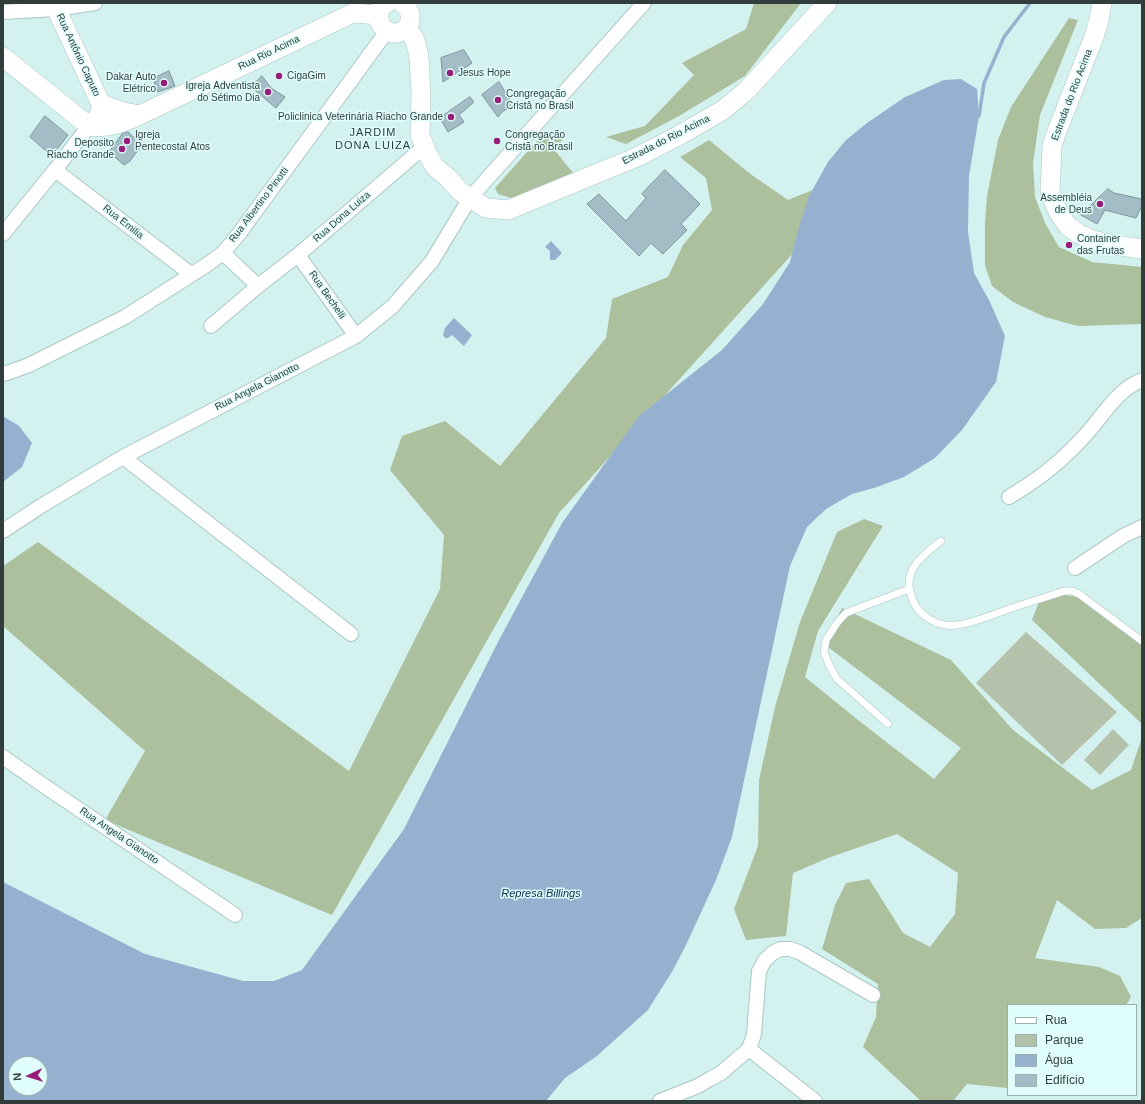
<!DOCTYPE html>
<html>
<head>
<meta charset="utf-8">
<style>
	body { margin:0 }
	#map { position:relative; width:1145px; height:1104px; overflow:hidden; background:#d3f1ef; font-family:Helvetica,sans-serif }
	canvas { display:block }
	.frame { position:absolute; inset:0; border:4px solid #313c3c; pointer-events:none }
	.legend { position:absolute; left:1007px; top:1004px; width:130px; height:92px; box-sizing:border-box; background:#e0fefc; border:1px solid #9ab0af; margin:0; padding:5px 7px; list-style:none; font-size:12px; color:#313c3c }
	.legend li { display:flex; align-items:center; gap:8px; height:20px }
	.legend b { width:20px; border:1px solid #9ab0af }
	.north { position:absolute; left:8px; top:1056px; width:40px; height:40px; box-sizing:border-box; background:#e0fefc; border:1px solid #9ab0af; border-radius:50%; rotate:266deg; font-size:11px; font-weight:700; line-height:16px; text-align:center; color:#313c3c }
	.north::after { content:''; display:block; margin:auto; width:14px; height:18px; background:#961d78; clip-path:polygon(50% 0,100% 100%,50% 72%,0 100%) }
</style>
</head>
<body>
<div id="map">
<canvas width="1145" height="1104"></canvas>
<div class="frame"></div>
<ul class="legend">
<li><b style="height:5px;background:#fff"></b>Rua</li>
<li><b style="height:11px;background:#b4c2ab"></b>Parque</li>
<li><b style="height:11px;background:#96b1d0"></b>Água</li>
<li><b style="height:11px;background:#a3bdc7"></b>Edifício</li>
</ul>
<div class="north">N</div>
</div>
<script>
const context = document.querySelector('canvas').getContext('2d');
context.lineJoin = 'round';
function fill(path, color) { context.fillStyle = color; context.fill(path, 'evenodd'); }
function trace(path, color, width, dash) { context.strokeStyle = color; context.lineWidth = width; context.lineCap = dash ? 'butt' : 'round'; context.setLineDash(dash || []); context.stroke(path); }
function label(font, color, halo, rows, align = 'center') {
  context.font = font + ' Helvetica,sans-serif'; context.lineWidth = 3; context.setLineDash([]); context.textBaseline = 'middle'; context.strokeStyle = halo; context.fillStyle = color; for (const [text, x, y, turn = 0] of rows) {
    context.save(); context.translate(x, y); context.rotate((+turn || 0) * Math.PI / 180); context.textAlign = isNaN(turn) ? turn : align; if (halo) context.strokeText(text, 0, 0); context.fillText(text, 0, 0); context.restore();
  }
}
fill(new Path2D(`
	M1026 632 1117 712 1062 765 976 683Z
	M1113 729 1129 745 1100 775 1084 760Z`), '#b4c2ab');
fill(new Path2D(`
	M754 3H801L745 76 679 116 626 144 606 137 645 126 694 75 682 63 746 29Z
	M1069 18 1078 20 1040 115 1033 163 1035 197 1045 223 1059 247 1092 262 1142 267V324L1078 326 1045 317 1013 302 992 286 985 265V223L987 196 998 140 1011 107Z
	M559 128 563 140 552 147 574 174 515 199 498 194 495 188 536 142Z
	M709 140 749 173 788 200 815 189 822 221 559 513 332 915 105 820 145 751 3 626V566L38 542 349 771 440 589 444 535 390 470 402 436 445 421 500 466 606 338 612 299 668 277 683 245 712 210 706 178 680 157Z
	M864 519 883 526 818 631 805 677 858 720 934 779 961 748 824 644 842 608 951 660 1013 730 1092 790 1131 770 1142 737V918L1126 928 1095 929 1057 900 1035 958 1099 967 1120 976 1131 997 1126 1005H1008V1088L967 1084 953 1101H921L863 1047 876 1017 878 984 822 949 835 905 846 883 869 879 903 933 930 947 955 914 958 873 897 834 828 858 793 873 786 936 746 940 734 909 758 846 759 780 775 707 800 622 837 532Z
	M1064 595 1079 597 1142 638V724L1032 620 1039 602Z`), '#acc09d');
fill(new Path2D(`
	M961 79 977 89 979 116 969 176 968 232 974 273 989 300 1005 336 996 382 962 430 935 458 904 477 874 488 852 494 826 509 807 527 790 566 732 837 716 880 686 945 673 970 648 1010 597 1056 565 1078 546 1101H3V882L145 954 243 981H274L302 970 404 829 499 640 562 523 639 416 722 350 763 304 790 262 798 230 809 196 828 162 846 140 867 123 905 97 944 80ZM16 1064H40V1088H16Z
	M551 241 562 253 555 260H550V251L545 247Z
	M454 318 472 335 464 346 452 335 448 338H445L443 335 445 328Z
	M3 416 19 426 32 443 22 467 3 482Z`), '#96b1d0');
trace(new Path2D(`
	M979 116 984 83 1004 37 1030 3`), '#96b1d0', 3.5);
const building = new Path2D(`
	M464 50 472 63 443 82 441 58Z
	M169 71 175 86 158 92 153 79Z
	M262 76 271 88 285 97 276 108 251 87Z
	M499 82 514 106 503 111 498 117 482 95Z
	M470 97 474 102 459 115 464 122 448 132 440 118Z
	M45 116 68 135 52 156 30 137Z
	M128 132 142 145 130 161 124 165 109 152 122 134Z
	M665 170 700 204 681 224 687 230 663 254 651 243 639 256 587 204 599 194 626 221 646 198 642 194Z
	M1108 189 1114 193 1142 199V206L1136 218 1105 210 1097 224 1081 215Z`);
fill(building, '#a3bdc7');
trace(building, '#7b949d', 1);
const service = new Path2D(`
	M941 541C926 553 904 568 910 591 911 595 912 599 914 603 919 614 933 623 945 625 963 628 994 614 1012 608 1029 602 1047 597 1064 591H1072L1079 594 1142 641
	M888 724 837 679 830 667 824 652 826 640 837 623 846 613 909 589`);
const minor = new Path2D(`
	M3 12 56 9 95 3
	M55 170 191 274
	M3 234 55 170 89 126
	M223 253 258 286
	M298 255 356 336
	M211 326 258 286 298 255 425 146
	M3 374 10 372 29 365 125 317 205 266 223 253 238 235 387 31
	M123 457 351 634
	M1009 497C1033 483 1056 466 1075 446 1084 437 1093 427 1101 416 1113 401 1124 387 1142 380
	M3 531 41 506 123 457 356 336 393 306 432 261 470 198 644 3
	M1075 568 1123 536 1142 527
	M3 757 40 783 235 915
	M749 1049 815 1101
	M660 1101 698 1086 710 1079 721 1073 749 1049 754 1034 759 971 765 960 774 952 781 949H790L799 952 873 995`);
const secondary = new Path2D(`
	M54 3 61 19 101 104C101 115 97 120 89 126
	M387 3C367 14 387 44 405 29 408 27 410 23 410 19 411 12 407 6 402 3
	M1102 3 1099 20 1094 37 1057 131 1052 146 1050 192 1054 203 1060 215 1068 226 1079 234 1093 240 1109 244 1142 249
	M407 28 415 40 419 57 421 94 420 135 428 155 435 167 447 177 461 192 486 208 508 210 637 157 678 136 723 110 746 91 827 3
	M3 57 89 126C108 129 123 123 140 115L353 13 379 15
	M101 104 123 112 140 115`);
trace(service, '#aac7c5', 8);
trace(minor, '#aac7c5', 16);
trace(secondary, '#aac7c5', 20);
trace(service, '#fff', 7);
trace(minor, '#fff', 14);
trace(secondary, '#fff', 19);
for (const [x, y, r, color] of [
	[450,73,4,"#961d78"],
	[279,76,4,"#961d78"],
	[164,83,4,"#961d78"],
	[268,92,4,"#961d78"],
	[498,100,4,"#961d78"],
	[451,117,4,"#961d78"],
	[127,141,4,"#961d78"],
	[497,141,4,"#961d78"],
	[122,149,4,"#961d78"],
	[1100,204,4,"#961d78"],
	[1069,245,4,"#961d78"]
]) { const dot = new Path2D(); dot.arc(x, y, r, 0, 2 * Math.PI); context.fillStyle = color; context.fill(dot); trace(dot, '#e0fefc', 1.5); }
label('10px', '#313c3c', '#e0fefc', [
	["Rua Rio Acima",269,53,-26],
	["Rua Antônio Caputo",78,55,65],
	["Estrada do Rio Acima",1072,95,-69],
	["Estrada do Rio Acima",666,140,-27],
	["Rua Albertino Pinotti",259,205,-53],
	["Rua Dona Luiza",342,217,-41],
	["Rua Emilia",123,222,38],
	["Rua Bechelli",327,295,55],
	["Rua Angela Gianotto",257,387,-27],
	["Rua Angela Gianotto",119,836,34]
]);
label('10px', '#313c3c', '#e0fefc', [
	["Jesus Hope",458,73],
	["CigaGim",287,76],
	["Dakar Auto",156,77,"right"],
	["Elétrico",156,89,"right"],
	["Igreja Adventista",260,86,"right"],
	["do Sétimo Dia",260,98,"right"],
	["Congregação",506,94],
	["Cristâ no Brasil",506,106],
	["Policlinica Veterinária Riacho Grande",443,117,"right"],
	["Igreja",135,135],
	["Pentecostal Atos",135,147],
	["Congregação",505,135],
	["Cristã no Brasil",505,147],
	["Deposito",114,143,"right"],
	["Riacho Grande",114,155,"right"],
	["Assembléia",1092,198,"right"],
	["de Deus",1092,210,"right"],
	["Container",1077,239],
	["das Frutas",1077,251]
], 'left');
context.letterSpacing = '1px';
label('11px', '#1f3837', '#e0fefc', [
	["JARDIM",373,133],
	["DONA LUIZA",373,146]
]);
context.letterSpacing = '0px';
label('italic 11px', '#002a51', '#e0fefc', [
	["Represa Billings",541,894]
]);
</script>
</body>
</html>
